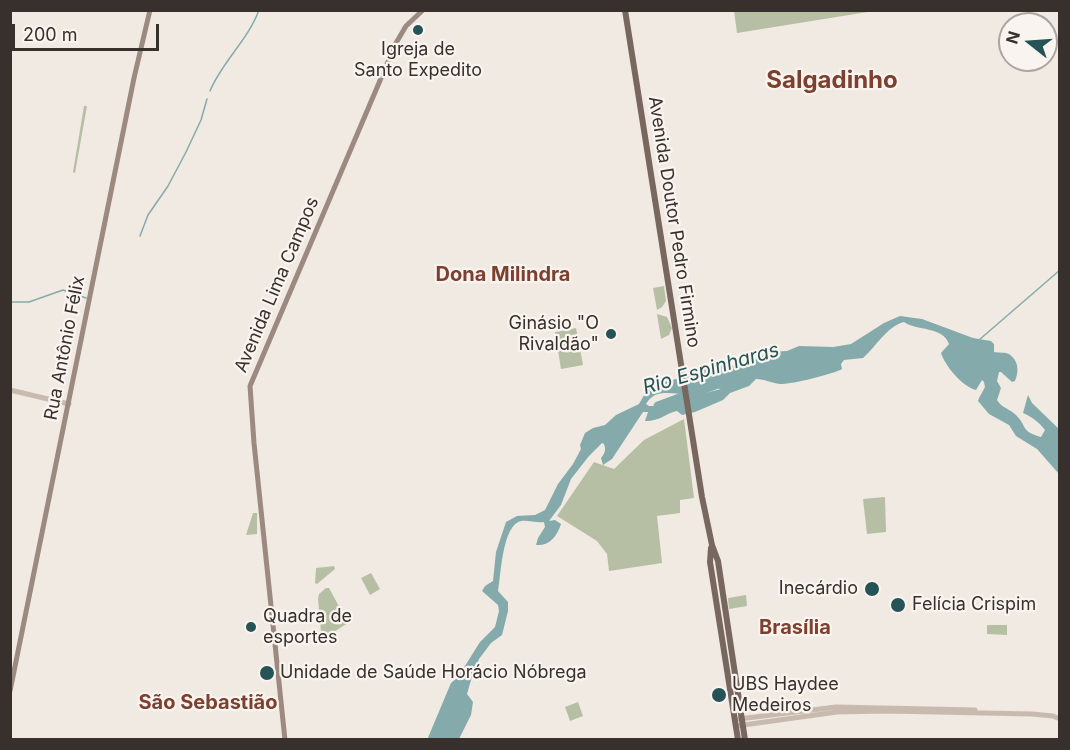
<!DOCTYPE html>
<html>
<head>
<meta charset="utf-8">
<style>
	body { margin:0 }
	#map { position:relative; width:1070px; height:750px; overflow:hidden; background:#f1eae2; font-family:Inter,sans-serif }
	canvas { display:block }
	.frame { position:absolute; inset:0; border:12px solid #38302c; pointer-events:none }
	.north { position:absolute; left:998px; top:12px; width:60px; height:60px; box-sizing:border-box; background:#f9f4ef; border:2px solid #aca6a1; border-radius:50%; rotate:287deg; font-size:16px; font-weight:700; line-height:24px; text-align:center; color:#38302c }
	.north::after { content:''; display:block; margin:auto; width:21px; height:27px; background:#265355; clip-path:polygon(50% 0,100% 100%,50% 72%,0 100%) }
	.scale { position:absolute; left:12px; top:24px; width:147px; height:27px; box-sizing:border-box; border:3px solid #38302c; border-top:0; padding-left:8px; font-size:18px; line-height:21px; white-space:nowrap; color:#38302c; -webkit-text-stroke:4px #f9f4ef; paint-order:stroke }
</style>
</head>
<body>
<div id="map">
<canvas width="1070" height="750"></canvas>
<div class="frame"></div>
<div class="north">N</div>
<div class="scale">200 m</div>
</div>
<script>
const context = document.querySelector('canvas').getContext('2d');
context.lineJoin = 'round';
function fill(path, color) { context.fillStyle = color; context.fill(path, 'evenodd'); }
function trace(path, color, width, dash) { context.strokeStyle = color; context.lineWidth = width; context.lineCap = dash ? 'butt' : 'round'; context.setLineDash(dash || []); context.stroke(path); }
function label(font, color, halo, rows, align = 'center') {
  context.font = font + ' Inter,sans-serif'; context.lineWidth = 4.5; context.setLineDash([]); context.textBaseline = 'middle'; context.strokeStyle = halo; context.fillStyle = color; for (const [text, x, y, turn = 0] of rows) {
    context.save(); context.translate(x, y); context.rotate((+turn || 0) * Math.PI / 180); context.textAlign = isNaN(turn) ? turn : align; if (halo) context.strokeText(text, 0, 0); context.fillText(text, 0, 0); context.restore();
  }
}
fill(new Path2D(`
	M880 10 737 33 734 11V10Z
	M84 106H87L75 173 73 172Z
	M664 286 666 301 662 307 657 310 653 288Z
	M657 314 667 317 672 328 669 335 661 339Z
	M576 328 583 365 561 369 555 332Z
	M684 419 694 498 680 500V513L657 516 662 563 609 571 607 554 597 541 557 516 594 462 614 469 644 440Z
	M885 497 886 532 867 534 863 499Z
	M253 513H257V534L246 535Z
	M334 566 335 569 317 584 315 583 316 568Z
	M371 573 380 589 370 595 361 578Z
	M326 588H329L348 623 332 633 324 634 321 632 318 599 319 594Z
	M746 595 747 606 729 609 728 598Z
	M987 625H1007V635L987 634Z
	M578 702 583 716 570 721 565 707Z`), '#b6bfa4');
fill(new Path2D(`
	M900 316 922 319 973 338 991 341 994 344V352C999 353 1005 352 1009 354 1019 361 1019 371 1015 381L1012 382 1001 372H999L997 381 1001 388 997 400C1002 408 1010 409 1016 415 1028 427 1020 431 1041 437L1045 430C1039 422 1032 417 1023 413L1028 395 1032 403 1059 429V474L1037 449 1016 436 1009 425 989 414 978 401 979 398 985 387 984 382 982 380 976 390C963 387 945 366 941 353L949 344C943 326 916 331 904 322 886 327 876 347 863 358L844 360 841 364 842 369C834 374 789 385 780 384 771 383 765 379 756 379L749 386 730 393 723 400 695 412 682 415 677 411C664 414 661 421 645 421L648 412H643L612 459 603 465 601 458C605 453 606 450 604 444L602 443 589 456 571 479 561 505 549 521 555 520 561 524C557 536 550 546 536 545L538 538 545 527 544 522C536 523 528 520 521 521 502 525 501 576 498 591L508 602V611L502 635 491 643 479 659 473 673 467 694 473 702 471 715 459 739 427 740 451 683 458 677 480 642 495 627 499 611 498 605 482 591 485 586 493 581 496 552 506 522 517 516 535 515 545 510 558 484 573 464 581 449 580 445 585 433 593 428 605 425 616 415 639 404 647 390 653 386 659 387 664 382 684 377 701 366 744 365 770 352 787 351 799 346 833 347 851 344 884 323ZM714 388 721 389 654 406H649L646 404C655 388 671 394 685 394 695 393 705 389 714 388Z`), '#84aaab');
trace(new Path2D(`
	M210 91C222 62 248 40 259 10
	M140 236 148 215 168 186 186 152 201 120 207 99
	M10 302H29L63 290 86 298
	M979 340 1060 270`), '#84aaab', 1.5);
trace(new Path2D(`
	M658 406 715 385`), '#84aaab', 9);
trace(new Path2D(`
	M10 390 69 404
	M739 719 836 707 975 710
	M736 726 837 712 888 711 1032 714 1053 716 1060 719`), '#c8baaf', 5);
trace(new Path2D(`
	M10 691 134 78 150 10
	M285 740 254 443 250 386 396 43 406 26 423 10`), '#9c8a81', 5);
trace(new Path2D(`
	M625 10 702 497 712 545 718 561 745 740
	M711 548 710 562 738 740`), '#78675f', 6);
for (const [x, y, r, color] of [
	[418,30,6,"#265355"],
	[611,334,6,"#265355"],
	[872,589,8,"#265355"],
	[898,605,8,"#265355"],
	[251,627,6,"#265355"],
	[267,673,8,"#265355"],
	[719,695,8,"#265355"]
]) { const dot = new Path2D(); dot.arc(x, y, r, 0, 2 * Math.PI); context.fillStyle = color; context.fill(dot); trace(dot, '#f9f4ef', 2); }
label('18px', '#38302c', '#f9f4ef', [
	["Igreja de",418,50,"center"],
	["Santo Expedito",418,71,"center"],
	["Ginásio \"O",599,324,"right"],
	["Rivaldão\"",599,345,"right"],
	["Inecárdio",858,589,"right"],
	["Felícia Crispim",912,605],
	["Quadra de",263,617],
	["esportes",263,638],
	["Unidade de Saúde Horácio Nóbrega",280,673],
	["UBS Haydee",732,685],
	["Medeiros",732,706]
], 'left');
label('18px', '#38302c', '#f9f4ef', [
	["Avenida Doutor Pedro Firmino",674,222,81],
	["Avenida Lima Campos",277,285,-67],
	["Rua Antônio Félix",65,348,-79]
]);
label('bold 20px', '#7e402e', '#f9f4ef', [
	["Dona Milindra",503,275],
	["Brasília",795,628],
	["São Sebastião",208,703]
]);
label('italic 20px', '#265355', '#f9f4ef', [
	["Rio Espinharas",711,369,-16]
]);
label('bold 24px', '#7e402e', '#f9f4ef', [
	["Salgadinho",832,81]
]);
</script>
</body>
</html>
